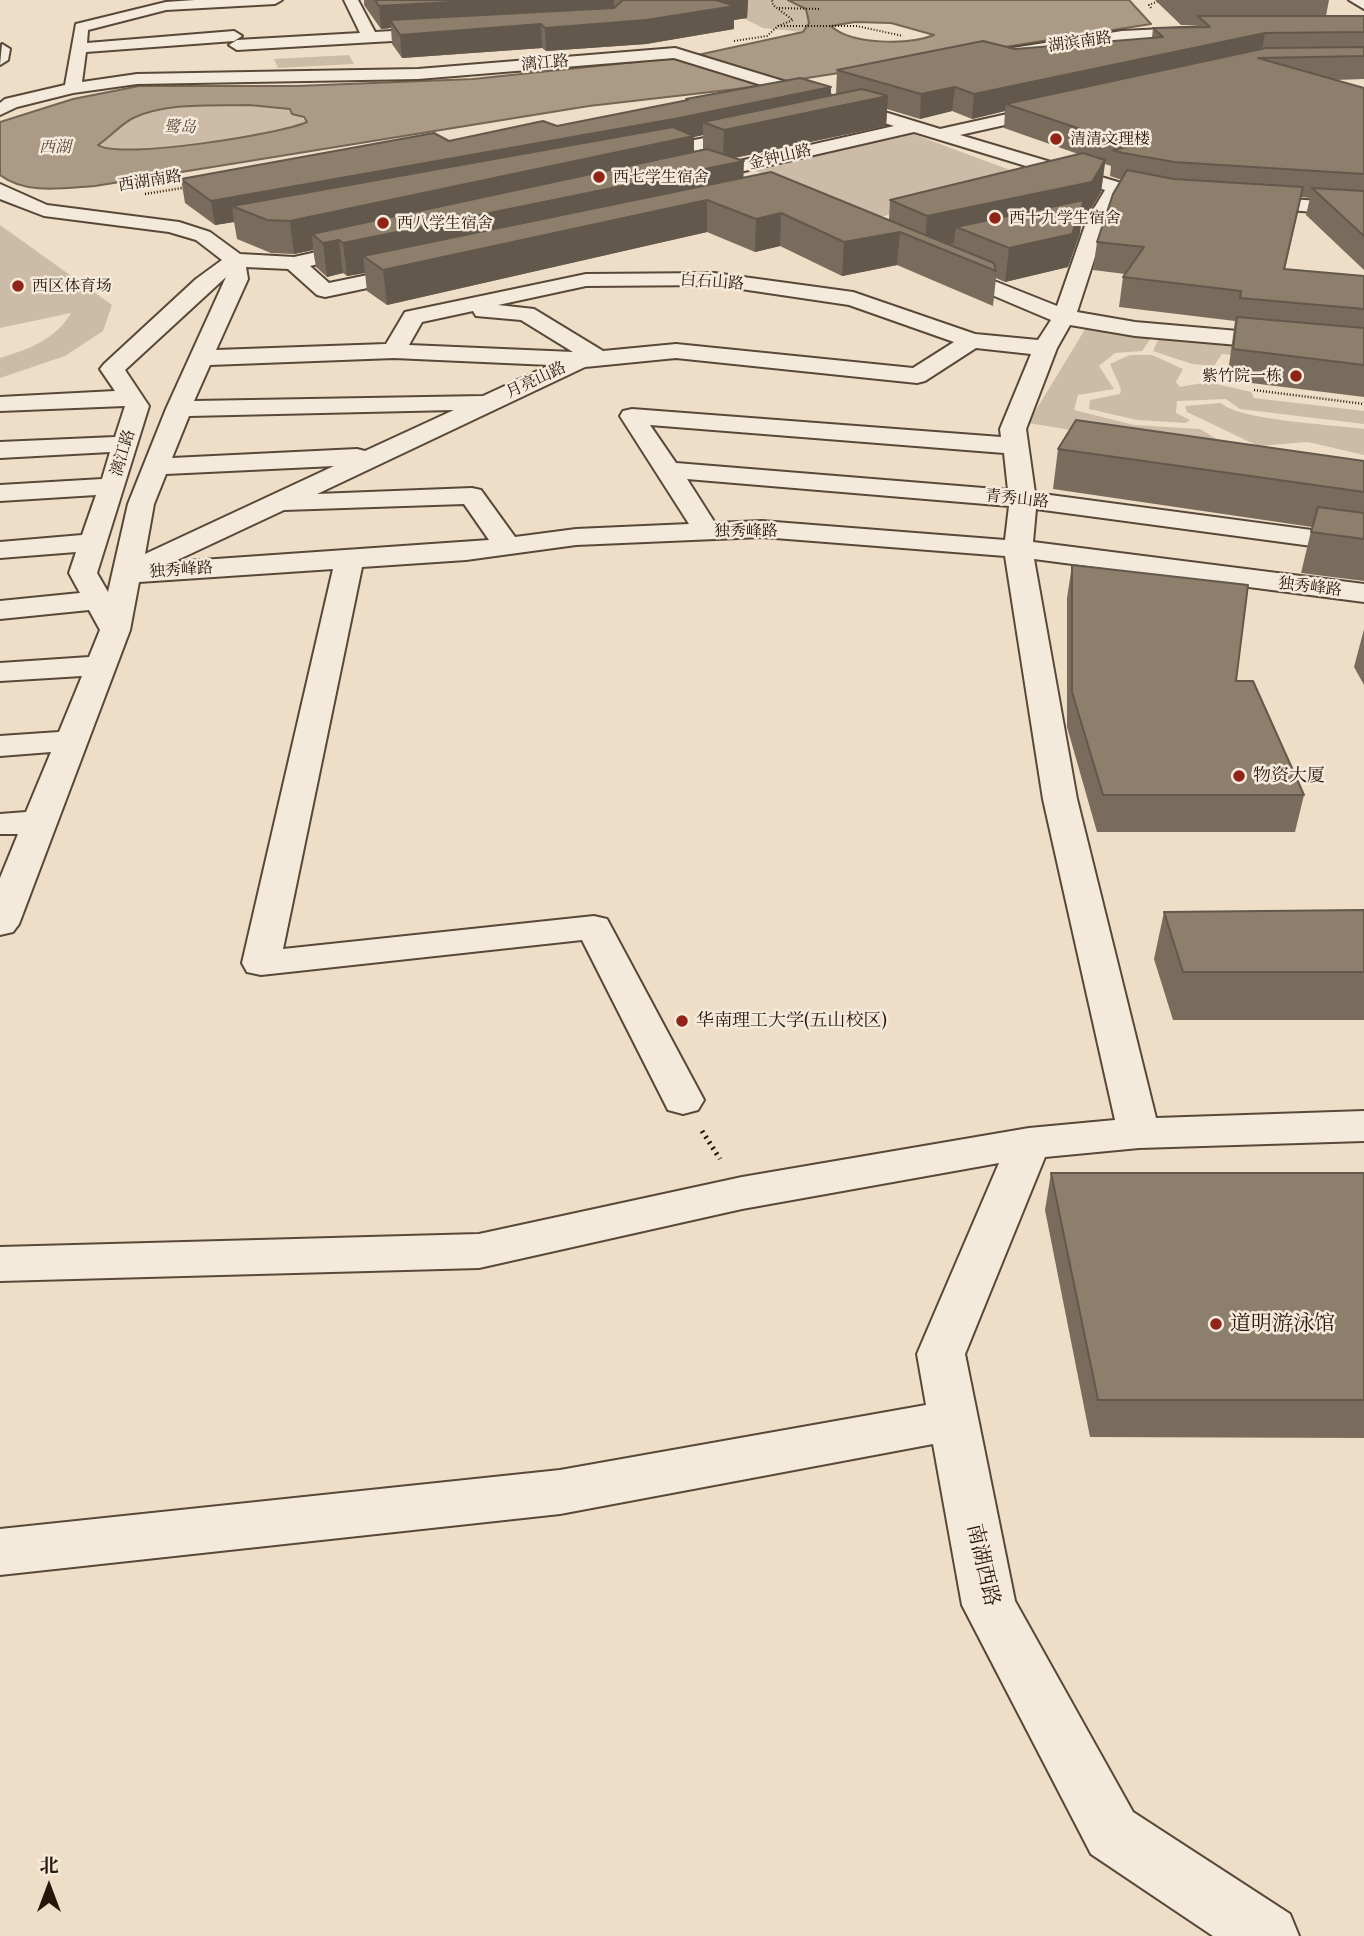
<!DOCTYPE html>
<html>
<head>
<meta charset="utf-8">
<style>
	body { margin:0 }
	#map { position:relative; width:1364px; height:1936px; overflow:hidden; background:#eedec7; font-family:"Libre Caslon Text","Noto Serif SC",serif }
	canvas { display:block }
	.north { position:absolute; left:14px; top:1852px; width:70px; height:70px; -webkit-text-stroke:5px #f4eadb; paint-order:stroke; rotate:0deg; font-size:19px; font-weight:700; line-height:28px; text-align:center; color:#261609 }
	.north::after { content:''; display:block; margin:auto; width:24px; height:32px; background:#261609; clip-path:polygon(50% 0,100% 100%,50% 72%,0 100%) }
</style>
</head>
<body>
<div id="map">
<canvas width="1364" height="1936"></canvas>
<div class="north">北</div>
</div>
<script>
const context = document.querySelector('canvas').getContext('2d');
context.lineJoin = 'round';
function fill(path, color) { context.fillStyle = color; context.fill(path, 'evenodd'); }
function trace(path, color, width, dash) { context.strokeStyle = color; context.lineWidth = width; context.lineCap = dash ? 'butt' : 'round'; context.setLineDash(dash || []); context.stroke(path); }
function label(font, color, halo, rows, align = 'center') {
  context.font = font + ' "Libre Caslon Text","Noto Serif SC",serif'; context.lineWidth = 5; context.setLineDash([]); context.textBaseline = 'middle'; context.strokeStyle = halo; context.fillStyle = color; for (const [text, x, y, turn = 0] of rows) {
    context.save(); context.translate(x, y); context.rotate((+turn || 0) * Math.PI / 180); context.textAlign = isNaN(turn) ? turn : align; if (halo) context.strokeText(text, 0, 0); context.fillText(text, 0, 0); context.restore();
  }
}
fill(new Path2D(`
	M707 0H788L806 8 809 24 803 32 763 28Z
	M349 55 354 64 278 68 274 59Z
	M249 105 290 109 307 122C280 134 118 160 98 145 111 137 120 125 133 118 168 102 211 106 249 105Z
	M905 131 1037 180 871 219 744 166Z
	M0 225 112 305 103 331 65 356 0 378V358C29 349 55 340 71 313L0 328Z
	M1087 326 1364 358V368L1222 354 1214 366 1192 364 1153 351 1158 340 1151 338 1142 351 1115 353 1099 366 1114 389 1078 395 1074 410 1134 425 1200 429 1235 450 1206 452 1028 423Z
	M1130 355H1152L1183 369 1176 382 1180 387 1208 382 1251 392 1254 398 1364 411V424L1240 409 1226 399 1177 401 1176 413 1190 420 1186 423 1137 420 1089 409 1090 400 1120 394 1121 389 1110 364Z
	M1221 403C1237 420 1336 425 1364 429V455L1308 442 1258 446 1187 412 1185 406Z`), '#ccbca7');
const water = new Path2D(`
	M788 0H1129L1151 24 737 89 589 106 95 186C64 188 26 195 0 175V122L73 99 139 86H297L473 79 693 56 803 32 809 23 806 9ZM855 22 891 23 934 35C909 45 851 45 831 26ZM249 105 290 109 292 114 304 117 307 122C281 134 119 160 98 145 110 137 120 125 133 118 168 102 211 106 249 105Z`);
fill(water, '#aa9a86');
trace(water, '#756554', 2);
const minor = new Path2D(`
	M195 0H282L275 4 166 10 88 30 87 43 234 31 242 36 234 41 86 52 82 82 137 74 418 69 675 48 940 129 1057 103 1063 104 1066 108 1063 112 960 135 1118 182 1175 192 1178 196 1168 202 1122 194 1107 220 1077 312 1135 322 1364 342V356L1135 336 1070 325 1057 348 1026 429 1035 493 1364 537V553L1036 509 1033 542 1364 584V602L1034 559 1077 799 1156 1118 1364 1111V1141L1139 1148 1045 1157 965 1354 1015 1601 1133 1812 1290 1914 1299 1936H1213L1091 1854 962 1605 933 1444 560 1514 0 1575V1529L560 1470 926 1405 917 1354 999 1163 742 1209 479 1268 0 1281V1247L479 1234 742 1177 1029 1128 1115 1120 1043 799 1005 556 762 537 576 545 466 560 362 567 283 949 594 916 607 919 704 1100 698 1110 683 1114 668 1110 582 940 261 975 247 972 242 963 333 569 139 582 130 630 19 924 13 932 0 935V878L18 834H0V814L26 812 51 752 0 756V736L59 732 82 676 0 681V663L89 657 100 630 89 610 0 619V601L80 593 69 573 76 552 0 558V542L82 535 96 495 0 501V485L102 479 110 452 0 458V442L115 437 125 406 0 411V397L115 391 100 369 104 364 196 279 222 260 196 240 169 232 44 216 0 199V184L47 205 179 222 210 232 240 254 294 257 366 241 373 243 376 247 373 251 310 266 329 283 416 265 424 266 427 271 424 276 325 297 317 295 288 269 246 267 248 279 216 350 386 344 405 312 586 274 714 273 853 292 975 334 1038 340 1051 320 940 273 936 269 940 265H954L1057 306 1087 220 1105 190 914 132 692 183 685 181 683 177 685 173 705 168 669 153 666 149 669 145 755 128 761 129 764 133 761 137 694 151 715 163 713 167 894 126 674 58 418 79 137 84 73 93 17 107 0 115V103L5 99 65 85 76 24 166 2ZM226 277 166 409 128 504 108 592 97 573 149 406 125 370ZM714 285 849 305 954 342 913 368 676 344 603 351 534 309 498 305 586 286ZM473 311 476 316 521 320 573 352 409 345 422 322ZM976 348 1031 354 1000 429 1001 437 632 409 623 411 620 416 689 524 576 529 515 537 481 490 472 488 317 494 585 367 676 358 917 383 925 381ZM394 358 550 365 483 396 194 401 210 365ZM454 410 365 451 357 449 172 458 189 416ZM650 425 1004 453 1008 490 676 463ZM334 466 145 554 154 504 166 474ZM687 479 1009 506 1005 540 762 521 715 523ZM464 504 489 540 173 562 284 510Z
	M344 0H358L375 32 444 28 452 33 444 38 237 50 229 45 237 40 360 33Z
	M1349 0H1364V9Z
	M1205 27 1210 29 1213 32 1210 35 1095 44 987 62 979 57 987 52 1122 31Z
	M2 44 10 49 8 60 0 65Z
	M1246 196 1364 204V216L1239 206 1236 202Z`);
trace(minor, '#584838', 4);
trace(new Path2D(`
	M779 8 821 9
	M1151 8 1149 5 1161 0
	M778 26H857L903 36
	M734 41 767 36 778 26 793 20 773 5 772 0`), '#261609', 2, [1, 2]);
trace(new Path2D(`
	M145 194 188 187
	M1254 390 1364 404`), '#261609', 2.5, [1, 2]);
trace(new Path2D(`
	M702 1131 720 1159`), '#261609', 5, [2, 4.5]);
fill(minor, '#f4eadb');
fill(new Path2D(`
	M364 0H748L747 18 734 20V29L646 44 546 51 542 48 402 58 392 44 391 28 381 29 364 5Z
	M1155 0H1329L1326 16H1364V79L1335 80 1364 88V270L1306 215 1310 198 1301 197 1285 269 1364 276V397L1227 380 1235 321 1119 307 1123 277 1125 274 1093 270 1097 242 1122 180 1110 176 1111 166 1105 164 1101 192 1088 214 1082 215 1080 233 1068 267 1005 282 996 278 993 306 897 265 842 276 780 246 755 252 707 232 387 305 367 291 365 273 347 276 343 273 327 277 316 267 313 250 294 254 271 253 237 239 234 222 215 225 185 203 181 179 557 126 686 101V99L831 87V95L836 94 837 70 1015 49 1152 38 1153 28 1197 27V25H1181ZM887 109 920 119 952 111 972 119 1005 111 1004 128 1078 154 890 200 889 220 743 177 735 158 886 126ZM703 135V150L694 152V137Z
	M1058 449 1364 461V581L1301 573 1312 527 1053 489Z
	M1072 565 1236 681 1304 795 1295 832H1097L1067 727V598Z
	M1364 629V685L1354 667Z
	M1364 910V1020H1173L1154 959 1164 912Z
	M1051 1173H1364V1438L1090 1437 1045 1210Z`), '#7a6c5d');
fill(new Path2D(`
	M488 0H614V15L390 20 391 28 381 29 379 6Z
	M713 0H748L747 18 734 20V29L646 44 546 51 545 28Z
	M541 24 542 48 402 58 400 35Z
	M1265 33 1261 55 1006 104 1005 111 972 119 974 94Z
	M831 87V108L888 96 886 126 723 160 724 130 703 122V135L694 137V167L744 161 743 192 363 256 365 273 347 276 343 243 339 240 343 273 327 277 323 243 312 234 313 250 294 254 290 221 232 206 234 222 215 225 211 201Z
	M955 87 952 111 920 119 921 94Z
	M1105 160 1101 192 1088 214 1082 215 1080 233 1068 267 1005 282 1009 248 956 227 954 243 936 247 925 242 927 216Z
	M707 200V232L387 305 383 270Z
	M781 213 780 246 755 252 756 219Z
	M900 232 897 265 842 276 844 242Z`), '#63584c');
const building = new Path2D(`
	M375 0H488L379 6Z
	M623 0H716L735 6 646 20 545 28 541 24 400 35 390 20 614 8Z
	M1198 16H1364V32L1265 33 974 94 955 87 921 94 837 70 983 41 1015 49 1163 37 1153 28 1210 27Z
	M1364 47V56L1258 58 1364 88V174L1174 162 1123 153 1113 150 1131 146 1006 104 1266 48Z
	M800 78 831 87 674 119 211 201 181 179 434 133 449 141 543 121 557 126 688 100 686 99Z
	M862 89 888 96 724 130 703 122Z
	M673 127 694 136 290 221 267 220 232 206Z
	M707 149 744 161 343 243 339 240 323 243 312 234Z
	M1083 153 1105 160 1092 182 927 216 890 200Z
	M1127 170 1174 179 1303 187 1284 269 1364 276V309L1240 298 1241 291 1123 277 1144 247 1097 242 1113 194Z
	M771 172 994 263 996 271 900 232 844 242 781 213 756 219 707 200 383 270 363 256Z
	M1312 188 1364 191V236Z
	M1084 200 1072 234 1009 248 956 227Z
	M1237 317 1364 328V365L1233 349Z
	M1076 420 1364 461V492L1058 449Z
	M1318 507 1364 513V539L1311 532Z
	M1072 565 1248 585 1236 681H1253L1304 795H1103L1072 692Z
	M1364 910V972H1183L1164 912Z
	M1051 1173H1364V1400H1098Z`);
fill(building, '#8e7e6c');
trace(building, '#63584c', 2);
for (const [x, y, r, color] of [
	[1056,139,7,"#8f2418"],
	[599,177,7,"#8f2418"],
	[995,218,7,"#8f2418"],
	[383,223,7,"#8f2418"],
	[18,286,7,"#8f2418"],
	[1296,376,7,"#8f2418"],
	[1239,776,7,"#8f2418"],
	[682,1021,7,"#8f2418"],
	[1216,1324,7,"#8f2418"]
]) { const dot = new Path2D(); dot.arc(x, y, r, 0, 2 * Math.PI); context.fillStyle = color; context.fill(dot); trace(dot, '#f4eadb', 2.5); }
label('16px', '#261609', '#f4eadb', [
	["湖滨南路",1080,42,-8],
	["漓江路",545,63,-5],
	["金钟山路",780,157,-13],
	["西湖南路",150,181,-9],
	["白石山路",712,282,4],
	["月亮山路",536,380,-25],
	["漓江路",123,453,-73],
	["青秀山路",1017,499,6],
	["独秀峰路",746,531],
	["独秀峰路",181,570,-4],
	["独秀峰路",1310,587,7]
]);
label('italic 16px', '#584838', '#f4eadb', [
	["鹭岛",180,127]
]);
label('16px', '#261609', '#f4eadb', [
	["清清文理楼",1070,139],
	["西七学生宿舍",613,177],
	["西十九学生宿舍",1009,218],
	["西八学生宿舍",397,223],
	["西区体育场",32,286],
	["紫竹院一栋",1282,376,"right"]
], 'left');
label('italic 16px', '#5b4b3b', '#f4eadb', [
	["西湖",55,147]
]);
label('18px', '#261609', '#f4eadb', [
	["物资大厦",1253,776],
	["华南理工大学(五山校区)",696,1021]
], 'left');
label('21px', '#261609', '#f4eadb', [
	["道明游泳馆",1230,1324]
], 'left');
label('21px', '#261609', '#f4eadb', [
	["南湖西路",983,1565,77]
]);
</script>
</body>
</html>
